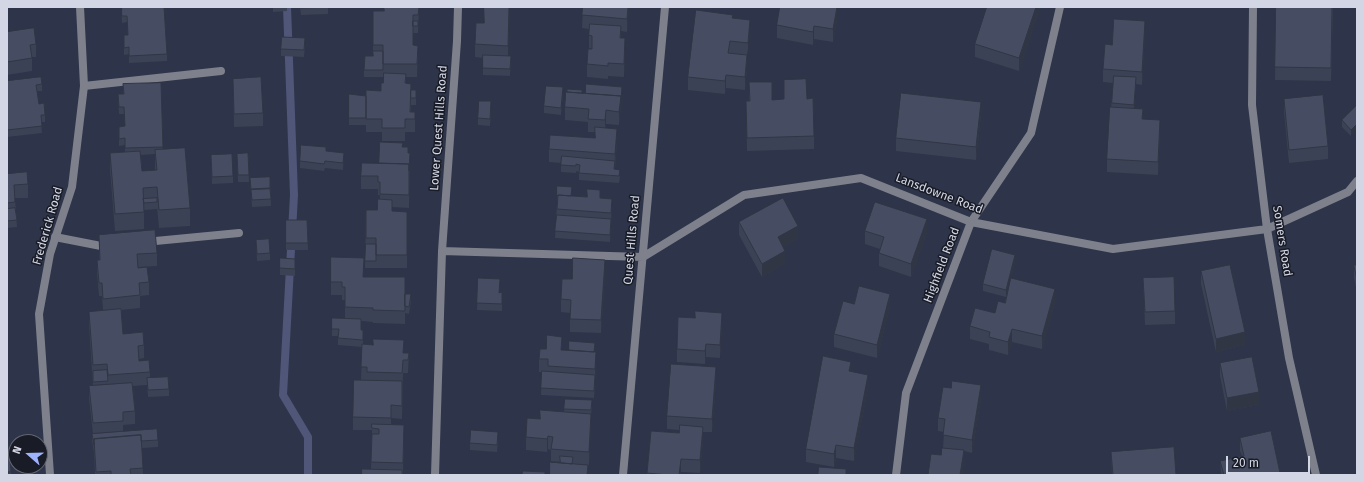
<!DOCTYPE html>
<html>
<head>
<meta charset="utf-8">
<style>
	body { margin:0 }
	#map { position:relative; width:1364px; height:482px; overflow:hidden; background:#2e3449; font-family:"Fira Sans",sans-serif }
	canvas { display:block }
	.frame { position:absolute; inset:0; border:8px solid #d3d7e5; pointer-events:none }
	.north { position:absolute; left:8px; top:434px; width:40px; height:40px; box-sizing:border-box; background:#191c26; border:1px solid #636772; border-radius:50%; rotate:290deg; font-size:11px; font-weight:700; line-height:16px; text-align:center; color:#d3d7e5 }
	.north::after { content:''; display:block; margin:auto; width:14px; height:18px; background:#9fb3fd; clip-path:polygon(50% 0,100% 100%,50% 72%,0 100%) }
	.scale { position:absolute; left:1226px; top:456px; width:84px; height:18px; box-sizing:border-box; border:2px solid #d3d7e5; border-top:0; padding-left:5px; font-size:12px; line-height:14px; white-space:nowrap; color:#d3d7e5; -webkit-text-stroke:3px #191c26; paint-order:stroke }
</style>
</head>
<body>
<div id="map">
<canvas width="1364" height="482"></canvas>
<div class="frame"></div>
<div class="north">N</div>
<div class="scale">20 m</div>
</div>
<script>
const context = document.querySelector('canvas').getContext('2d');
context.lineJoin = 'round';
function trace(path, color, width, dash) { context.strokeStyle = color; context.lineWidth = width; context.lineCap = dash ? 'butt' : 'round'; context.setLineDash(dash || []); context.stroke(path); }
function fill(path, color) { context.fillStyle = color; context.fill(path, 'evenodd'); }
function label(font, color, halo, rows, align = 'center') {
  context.font = font + ' "Fira Sans",sans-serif'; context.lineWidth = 3; context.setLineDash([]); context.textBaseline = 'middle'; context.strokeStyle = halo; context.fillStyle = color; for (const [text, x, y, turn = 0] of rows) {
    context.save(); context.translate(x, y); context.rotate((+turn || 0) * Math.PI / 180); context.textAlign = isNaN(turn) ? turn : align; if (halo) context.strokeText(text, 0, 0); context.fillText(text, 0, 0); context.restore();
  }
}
trace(new Path2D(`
	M287 7 294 195 283 395 308 437V475`), '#4f5678', 8);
trace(new Path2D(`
	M84 86 221 71
	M55 237 101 246 110 245
	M145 242 239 233`), '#7e818c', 8);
trace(new Path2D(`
	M1253 7 1252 105 1267 229 1289 358 1316 475
	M442 251 643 257 744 195 861 178 971 222 1113 249 1267 229 1348 192 1357 181
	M50 475 39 314 50 254 72 187 84 86 80 7
	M435 475 442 251 457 41 458 7
	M623 475 665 7
	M896 475 906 393 971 222 1031 133 1060 7`), '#7e818c', 8);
fill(new Path2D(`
	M121 7 167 54V61L129 63V54L124 55V35H128L127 22 122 23Z
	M273 7H287V11L273 12Z
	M300 7H328V14L301 15Z
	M419 7 418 33H413V28V45L418 46 417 77H406V83L411 90H416V105H411V112L415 119V132H405V141H382V132H366V106V125H349V94L366 96 381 91 383 83 384 77H364V70L373 56V11H384Z
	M510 7 508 56H511L510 76 483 75V58L475 57V44L484 23Z
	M583 7H629L627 32 621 31V38L625 51 624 77 608 76V79L587 77V64L592 49 589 48V29L582 28Z
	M780 7H839V8H837V20L833 42 814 39 813 45 777 38V25Z
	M1040 7 1019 71 975 57V44Z
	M1276 7H1333L1331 81 1275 80Z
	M733 18 750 33 747 56V68L745 90 726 88 725 94 688 90V77Z
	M7 32 36 44V57H32V71L7 75Z
	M1145 34 1142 85 1136 84 1134 109 1143 119 1160 133 1158 175 1107 172V159L1113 83 1103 82V69L1112 45Z
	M305 45 304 57 281 56V49Z
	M233 79 263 113V126L234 127Z
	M784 80 807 99 814 136V149L747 151 746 101H749V82L772 100H784Z
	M7 81 42 84V91H37L39 104 45 115V122H41L42 133 7 137Z
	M161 83 163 150 190 208V226L159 228 157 207V209L144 210V229L115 231 110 170V153L125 152V145L119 146V127L125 126 124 114H119L118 94H123V84ZM155 154V171H142L141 155Z
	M567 92 622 94 619 125 606 124V128L617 142 615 169 620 177 619 183 579 180V172L576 171V173L561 172V163L549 162V149L595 138V132H588V122L565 120V107Z
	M563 94 561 115 544 113V106Z
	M1284 99 1328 146V159L1289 163 1284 112Z
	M1357 105 1351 136 1342 127V120Z
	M491 108 490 126 478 125V118Z
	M981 115 976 160 896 151V138Z
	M403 147 408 153H410L409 208 392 207V211L407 212V268H365L366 210H377L380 199V195H378V189H361V176Z
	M326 151 344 160 343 170 325 168 324 171 300 168V161Z
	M248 153 249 182H238L237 154Z
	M211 155 233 176V183L212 184Z
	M7 174 28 184V198H15L17 227 7 228Z
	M270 177 271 206 252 207 250 178Z
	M557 196H572L600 198 612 212 610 242 555 238 557 203Z
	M286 220H307L308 250H286Z
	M739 222 798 239 783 247 785 264 762 277 739 235Z
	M865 231 927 232 911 277 879 266V253L880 249 865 244Z
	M99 235 157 253V266L138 267 149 282V295L140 296V308L121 310 123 334 144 345V358L139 359V361L150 372V378L169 389V396L148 397 147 385 133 386 135 411V424L123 425V432L158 440V447L142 448 143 475H95L94 452 92 441V434H93L89 399V386H93L89 325V312L103 310 102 296H99L97 273V260H99Z
	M256 240 270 253V260L257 261Z
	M1015 262 1006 297 983 291V284Z
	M1354 265H1357V292L1354 278Z
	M295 266V276L280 275V268Z
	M1201 271 1245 345 1216 352 1201 284Z
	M605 273 601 333 570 332V313L561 312V299L572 279Z
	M364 277 405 294 411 301 409 314 405 313V307V324L373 323V322L361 321V330H363V345L404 353H409L408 373H403L402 419 391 418V425L404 438 403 475H362L371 469 372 430H353V417L361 380 362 347 338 345V336H332V318H345V300H342V295H331V282Z
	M478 278 499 293 502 292V311L477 310Z
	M1143 278 1175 311V324L1145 325Z
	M1055 302 1042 349 1012 342 1008 355 989 350V344L970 339V326L995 313 1005 303Z
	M854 304 890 307 877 358 834 347V334Z
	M722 326 720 358 706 357 705 364 677 362V349Z
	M562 350 594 352 596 365 594 398 541 395 542 372H539V359Z
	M1220 363 1259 405 1227 411 1220 376Z
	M716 380 712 432H703V440L700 473 681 472 680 475H647L651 431 679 433V430L667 429V416Z
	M868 388 854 461 836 458 834 467 806 462V449Z
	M981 398 972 453 964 451V463L962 475H928L941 455 943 448 944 432 938 431V418Z
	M565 399 592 407 591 414V427L589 465 573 464 588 475 551 462V450L548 449 547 452 526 450V437L540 419 564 412Z
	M7 424 11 472V475H7Z
	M1240 438 1280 475H1221L1220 461 1242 456 1240 451Z
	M498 439 497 452 470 450V443Z
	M1111 452 1176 475H1112Z`), '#3c4255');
fill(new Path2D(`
	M509 7H510L508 59V46Z
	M628 7H629L627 32V19Z
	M837 7V20L833 42V29Z
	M1036 7H1040L1019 71V58Z
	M750 20V33L748 56V43Z
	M1145 21V34L1142 85V72Z
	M814 26V39L813 45V32Z
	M625 38V51L624 77V64Z
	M747 55V68L745 90V77Z
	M726 75V88L725 94V81Z
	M1136 77V84L1134 112V105Z
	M563 87V94L561 115V108Z
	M622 87V94L619 125V112Z
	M981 102V115L976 160V147Z
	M606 110V124L605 133V120Z
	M1160 120V133L1158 175V162Z
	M1357 124V131L1351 136V130Z
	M617 129V142L614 176 615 154Z
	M344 153V160L343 170V163Z
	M612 199V212L610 242V235Z
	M927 219V232L911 277V264Z
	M798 226V239L778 250V237Z
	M785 251V264L762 277V264Z
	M1015 255V262L1006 297V290Z
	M605 260V273L601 333V320Z
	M1055 289V302L1042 349V336Z
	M890 294V307L877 358V345Z
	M722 313V326L720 358V345Z
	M1012 329V342L1008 355V342Z
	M1245 332V345L1216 352V339Z
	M706 344V357L705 364V351Z
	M596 352V365L595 382V369Z
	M851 362V375L849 371Z
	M716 367V380L712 432V419Z
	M868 375V388L854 461V448Z
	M981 385V398L972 453V440Z
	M1259 392V405L1227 411V398Z
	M591 414V427L589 465V452Z
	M404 425V438L403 475V463Z
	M703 427V440L700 473V460Z
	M548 436V449L547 452V439Z
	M836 445V458L834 467V454Z
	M964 450V463L962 475H960Z
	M681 459V472L680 475H679Z
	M1280 473V475H1271Z`), '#313645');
const building = new Path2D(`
	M122 7H164L167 54 129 56V47L124 48V35H128L127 16H122Z
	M301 7H328L301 8Z
	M384 7H419L418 15H413V45L418 46 417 64H383V45H373V11H384Z
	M484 7H509L508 46 475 44 476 23H484Z
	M583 7H628L627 19 582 15Z
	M780 7H837L833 29 814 26 813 32 777 25Z
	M987 7H1036L1019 58 975 44Z
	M1276 7H1332L1331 68 1275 67Z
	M696 10 733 15 732 18 750 20 748 43 730 41 728 53 747 55 745 77 726 75 725 81 688 77Z
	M1114 19 1145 21 1142 72 1103 69 1105 44 1112 45Z
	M413 21H418V26H413Z
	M590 24 621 26 620 38H625L624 64 608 63V66L587 64 588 49H592V36L589 35Z
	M34 28 36 44 30 45 32 58 7 62V32Z
	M282 37 305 38 304 50 281 49Z
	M373 51H383V70H364L365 56H373Z
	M483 55 511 56 510 69 483 68Z
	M384 73 406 74 405 83 411 84 410 112H415V119H405V128H382V119H366V90L381 91V83H383Z
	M1114 76 1136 77 1134 105 1112 103Z
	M41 77 42 84 36 85 39 104 44 103 45 115H41L42 126 7 130V81Z
	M261 77 263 113 234 114 233 79Z
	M806 79 807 99 813 98 814 136 747 138 746 101H750L749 82H772V100L784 99V80Z
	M161 83 163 147 125 148V138L119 139V127L125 126 124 107H119L118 94H124L123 84Z
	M586 84 622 87 621 102V96L567 92V89L582 90V93H585Z
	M546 86 563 87 561 108 544 106Z
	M411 90H416V98H411Z
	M566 92 621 96 619 112 606 110 605 120 588 119 589 109 565 107Z
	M901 93 981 102 976 147 896 138Z
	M349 94 366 96V118H349Z
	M1323 95 1328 146 1289 150 1284 99Z
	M479 101H491L490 119 478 118Z
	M1357 105V124L1351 130 1342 120Z
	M1110 107 1143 109 1142 119 1160 120 1158 162 1107 159Z
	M595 127 617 129 615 154 549 149 550 135 595 138Z
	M380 142 403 143 402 147H408V153H410L409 171V164L379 163Z
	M301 145 326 147V151L344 153 343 163 325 161 324 164 300 161Z
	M185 148 190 208 159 210 157 187 143 188 144 212 115 214 110 153 140 151 142 171 157 170 155 150Z
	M248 153 249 175H238L237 154Z
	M232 154 233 176 212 177 211 155Z
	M562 156 615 161 614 169 620 170 619 176 579 173 580 165 576 164V166L561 165Z
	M362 163 409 164V195L380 194V182H378V176H361Z
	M27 172 28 184 14 185 15 202 7 203V174Z
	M270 177V188L251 189 250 178Z
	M557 186 572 187 571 196 558 195V196H557Z
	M270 189 271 199 252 200 251 190Z
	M587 189 600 190V198L612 199 611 213 557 209 558 195 587 197Z
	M157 198V202L144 203 143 199Z
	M783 198 798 226 778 237 785 251 762 264 739 222Z
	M378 199 392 200V211L407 212V255H376V238H366V210H377Z
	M875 202 927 219 911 264 879 253 884 237 865 231Z
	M15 208 17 220 7 221V209Z
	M557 215 611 219 610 235 555 231Z
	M286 220H307L308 243H286Z
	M155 230 157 253 137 254 138 268 147 267 149 282 139 283 140 295 103 299 102 283H99L97 260H100L99 235Z
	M269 239 270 253 257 254 256 240Z
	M366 244H376V261H365Z
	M992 249 1015 255 1006 290 983 284Z
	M331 257 364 258 363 277H405V311L373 310V308L345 307V287H342V282H331Z
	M280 258 295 259V269L280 268Z
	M573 258 605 260 601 320 570 319 571 300 561 299 562 279H572Z
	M1230 265 1245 332 1216 339 1201 271Z
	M1354 265H1357V279Z
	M1174 277 1175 311 1145 312 1143 278Z
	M478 278 500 279 499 293 502 292V304L477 303Z
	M1011 278 1055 289 1042 336 1012 329 1008 342 989 337 990 332 970 326 975 308 995 313 998 301 1005 303Z
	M859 286 890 294 877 345 834 334 843 301 854 304Z
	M405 294H411L409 307 405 306Z
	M121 309 123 334 143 332 144 345 138 346 139 361 149 360 150 372 108 375 107 364 93 365 89 312Z
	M695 311 722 313 720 345 706 344 705 351 677 349 678 317 695 318Z
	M332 318 361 319V330H363V340L338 338 339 329H332Z
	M547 335 562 337 561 350 596 352 595 369 548 366V359H539L540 349H546Z
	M373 339 404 340 403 353H409L408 360H403L402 373 367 372V367H361L362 344 373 345Z
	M569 341 595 343 594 352 569 350Z
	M823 356 851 362 849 371 868 375 854 448 836 445 834 454 806 449Z
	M1252 357 1259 392 1227 398 1220 363Z
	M671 364 716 367 712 419 667 416Z
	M107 370 108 381 93 382V371Z
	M542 371 595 375 594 391 541 388Z
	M168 377 169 389 148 390 147 378Z
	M354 380 402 381V406L391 405V418L353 417Z
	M952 381 981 385 972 440 943 435 945 419 938 418 943 387 951 388Z
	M132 383 135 411 123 412V421L93 423 89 386Z
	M565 399 592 400 591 410 564 409Z
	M540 410 591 414 589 452 551 449 553 437 548 436 547 439 526 437 527 418 540 419Z
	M7 424 11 472H7Z
	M372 424 404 425 403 463 371 462 372 434H379V429L372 428Z
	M680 425 703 427 700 460 681 459 679 475H668L647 473 651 431 679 433Z
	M157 429 158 440 141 441V435L94 439V445L92 434Z
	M471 430 498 432 497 445 470 443Z
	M1271 431 1280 473 1271 475H1224L1220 461 1244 456 1240 438Z
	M141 435 143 468 130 469 131 475H111V471L96 472 94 439Z
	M1174 447 1176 475H1113L1111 452Z
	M942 448 964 450 960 475H928L931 454 941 455Z
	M560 456 573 457 572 464 551 462H560Z
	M550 462 588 465 587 475H550Z
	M819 467 846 469V475H818Z
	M362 469 402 470V475H362Z
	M523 471 545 472V474L550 475H522Z`);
fill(building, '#464d63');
trace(building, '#313645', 1);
label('12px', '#d3d7e5', '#191c26', [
	["Lower Quest Hills Road",439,128,-86],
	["Lansdowne Road",939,194,21],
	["Frederick Road",48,226,-74],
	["Quest Hills Road",632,240,-85],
	["Somers Road",1282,241,81],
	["Highfield Road",942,265,-69]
]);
</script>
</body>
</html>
